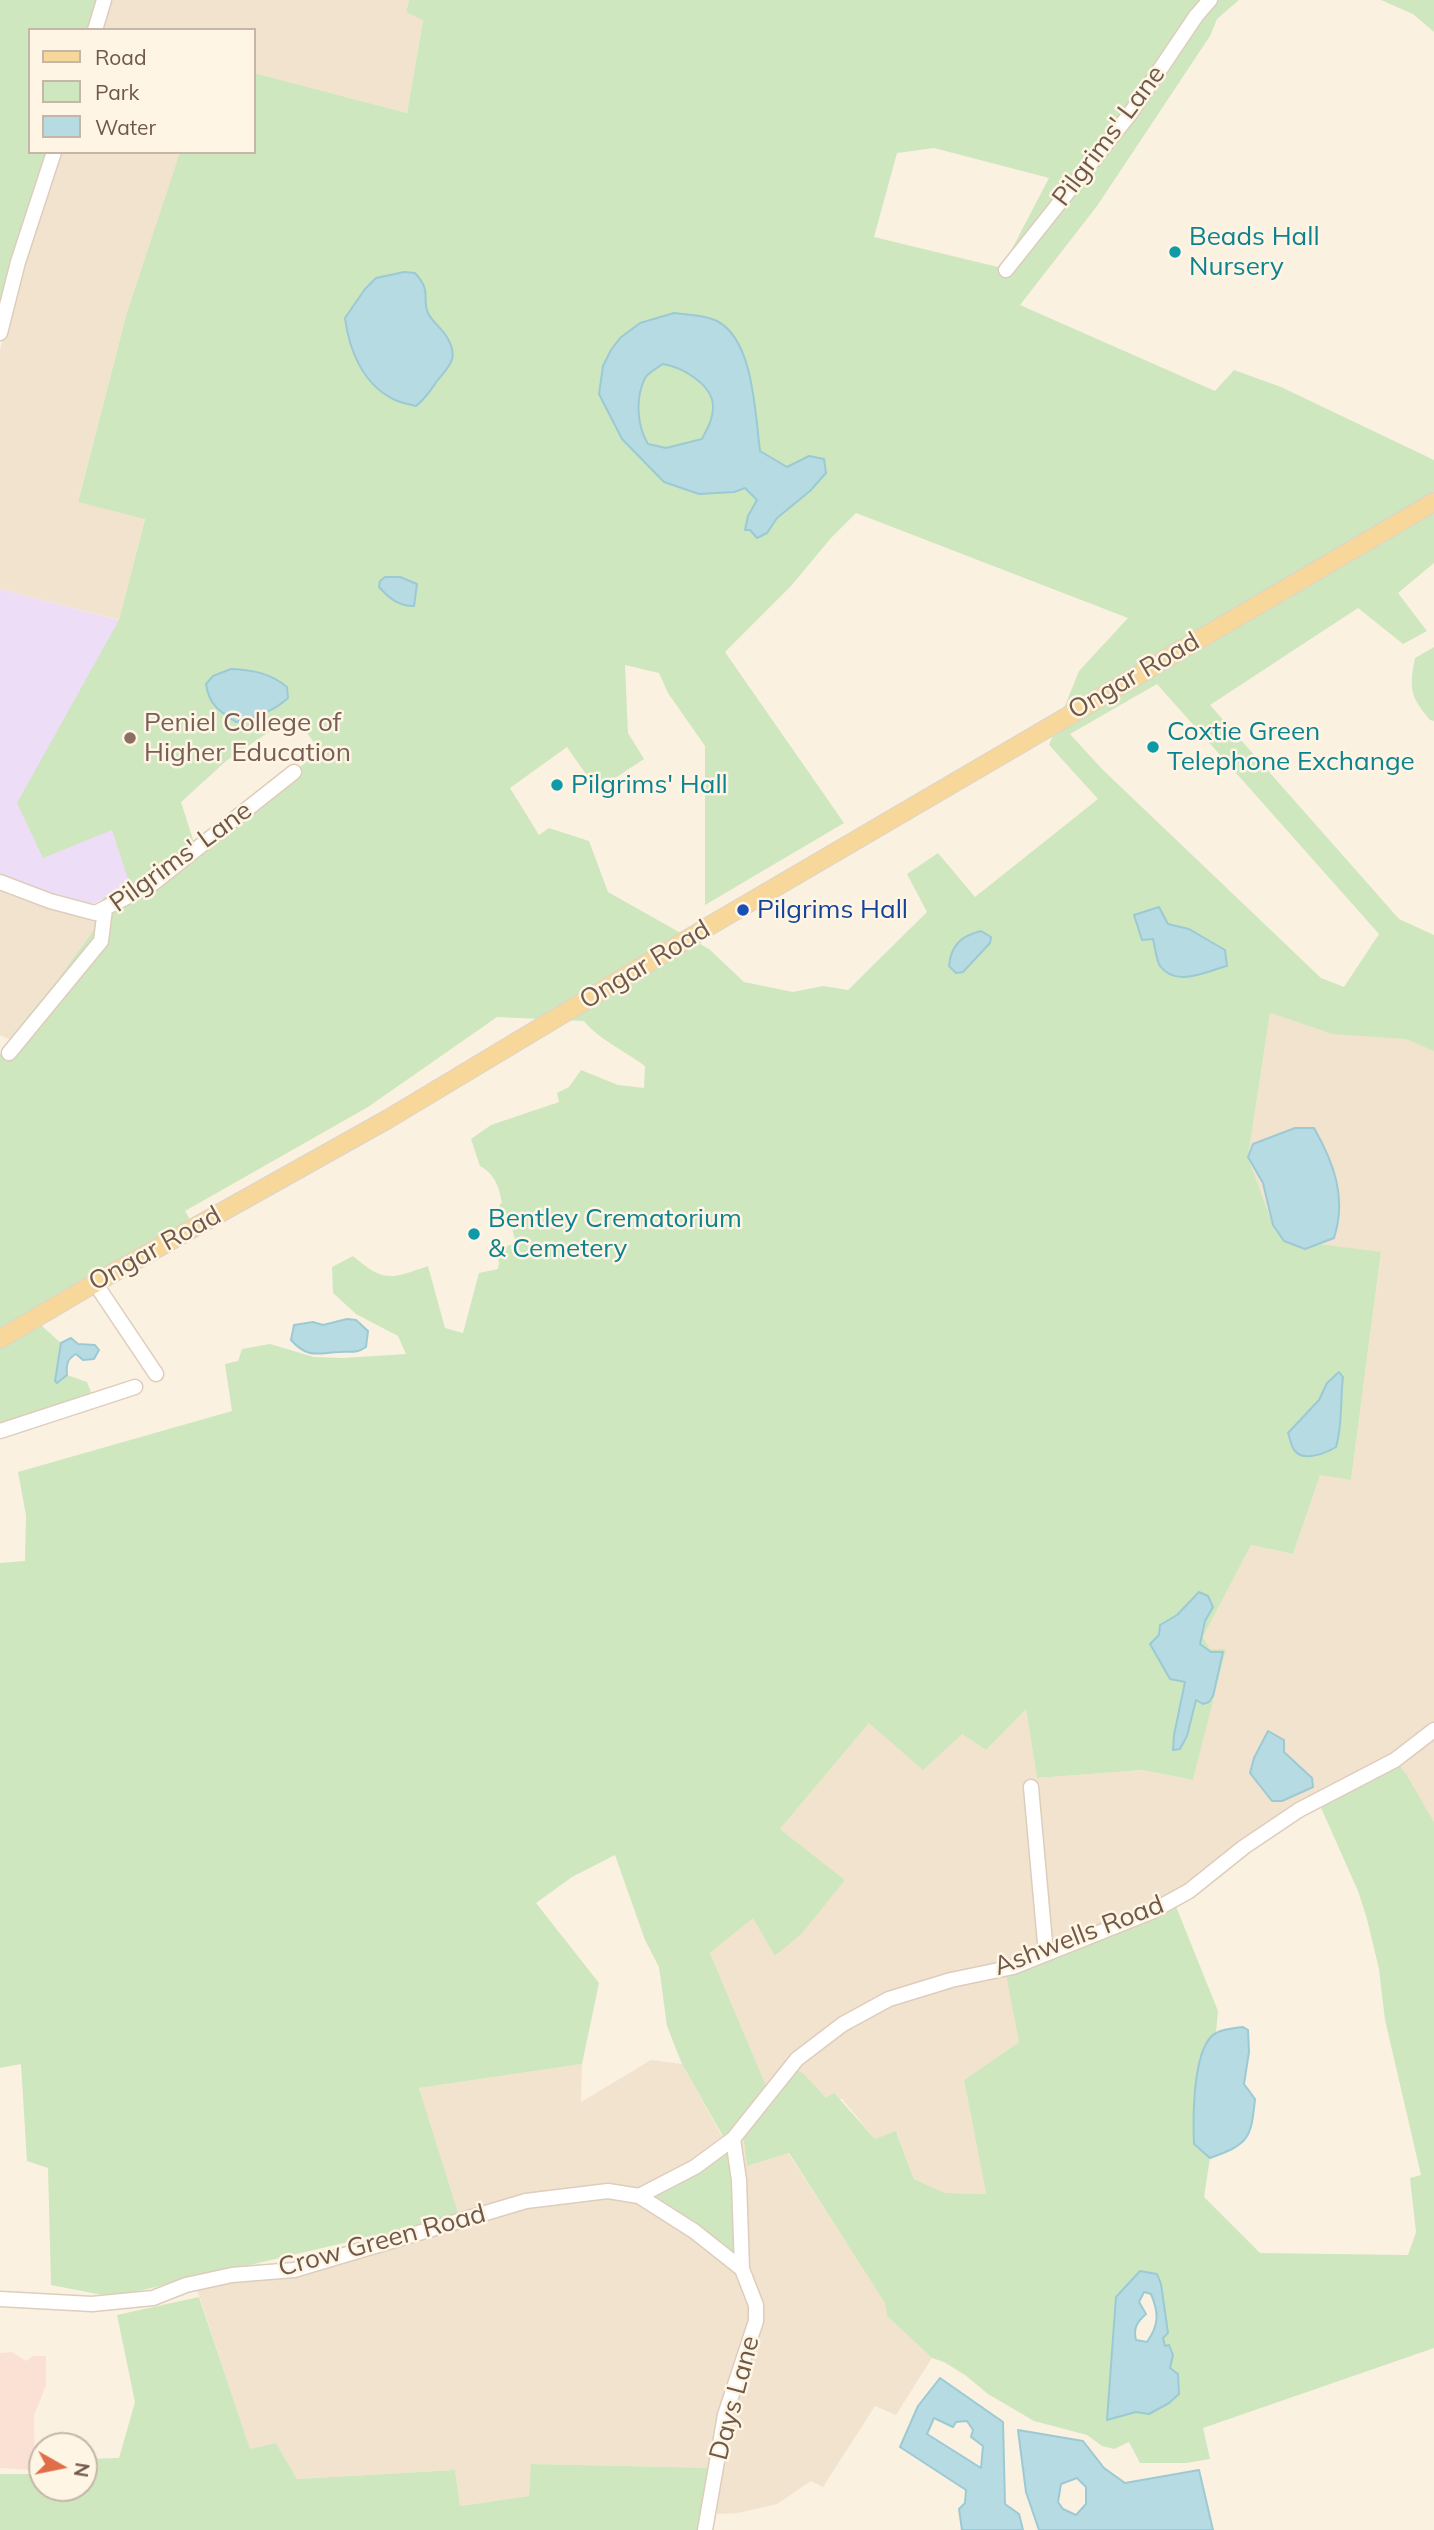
<!DOCTYPE html>
<html>
<head>
<meta charset="utf-8">
<style>
	body { margin:0 }
	#map { position:relative; width:1434px; height:2530px; overflow:hidden; background:#fbf1e0; font-family:Mulish,sans-serif }
	canvas { display:block }
	.legend { position:absolute; left:28px; top:28px; width:228px; height:126px; box-sizing:border-box; background:#fef5e5; border:2px solid #c5b6a7; margin:0; padding:9px 12px; list-style:none; font-size:21px; color:#705849 }
	.legend li { display:flex; align-items:center; gap:14px; height:35px }
	.legend b { width:35px; border:2px solid #c5b6a7 }
	.north { position:absolute; left:28px; top:2432px; width:70px; height:70px; box-sizing:border-box; background:#fef5e5; border:2px solid #c5b6a7; border-radius:50%; rotate:99deg; font-size:19px; font-weight:700; line-height:28px; text-align:center; color:#705849 }
	.north::after { content:''; display:block; margin:auto; width:24px; height:32px; background:#e06f49; clip-path:polygon(50% 0,100% 100%,50% 72%,0 100%) }
</style>
</head>
<body>
<div id="map">
<canvas width="1434" height="2530"></canvas>
<ul class="legend">
<li><b style="height:9px;background:#f7d79a"></b>Road</li>
<li><b style="height:19px;background:#cee7bf"></b>Park</li>
<li><b style="height:19px;background:#b6dbe3"></b>Water</li>
</ul>
<div class="north">N</div>
</div>
<script>
const context = document.querySelector('canvas').getContext('2d');
context.lineJoin = 'round';
function fill(path, color) { context.fillStyle = color; context.fill(path, 'evenodd'); }
function trace(path, color, width, dash) { context.strokeStyle = color; context.lineWidth = width; context.lineCap = dash ? 'butt' : 'round'; context.setLineDash(dash || []); context.stroke(path); }
function label(font, color, halo, rows, align = 'center') {
  context.font = font + ' Mulish,sans-serif'; context.lineWidth = 5; context.setLineDash([]); context.textBaseline = 'middle'; context.strokeStyle = halo; context.fillStyle = color; for (const [text, x, y, turn = 0] of rows) {
    context.save(); context.translate(x, y); context.rotate((+turn || 0) * Math.PI / 180); context.textAlign = isNaN(turn) ? turn : align; if (halo) context.strokeText(text, 0, 0); context.fillText(text, 0, 0); context.restore();
  }
}
fill(new Path2D(`
	M109 0H409L406 12 423 19 407 113 254 73V30H98Z
	M59 152H180L127 312 78 501 145 518 119 620 0 589V350L23 264Z
	M0 890 25 900 97 923 93 931 58 979 9 1039 0 1035Z
	M1434 1005V1822L1407 1775 1394 1760 1244 1846 1019 2042 964 2080 986 2194 945 2193 914 2179 897 2132 875 2139 842 2099H826L805 2075 769 2094 710 1953 753 1917 776 1956 845 1880 780 1829 869 1723 962 1734 986 1750 1026 1708 1037 1778 1142 1770 1193 1780 1225 1649H1210L1203 1637 1251 1545 1293 1554 1320 1474 1351 1480 1381 1253 1320 1244 1305 1249 1273 1225 1248 1157 1270 1013 1332 1034Z
	M651 2060 682 2064 723 2138 743 2135 747 2166 788 2153 886 2303 887 2316 932 2358 896 2415 875 2406 823 2487 811 2481 777 2504 738 2513 717 2514 716 2468 532 2464 529 2496 460 2506 455 2470 297 2479 276 2443 250 2450 195 2283 268 2273 460 2220 419 2088 582 2064 581 2102Z`), '#f2e3cf');
fill(new Path2D(`
	M12 2352 26 2361 33 2356H46V2385L34 2415 35 2470 0 2468V2353Z`), '#fbe0d4');
fill(new Path2D(`
	M0 589 312 671 226 761 181 802 131 885 95 903 81 905 0 878Z`), '#eeddf6');
fill(new Path2D(`
	M0 0H104L95 30H30V152H54L0 333Z
	M409 0H1239L1217 19 1210 36 1097 206 1020 305 1215 391 1234 370 1281 387 1434 460V563L1398 593 1427 631 1403 644 1358 608 1210 705 1399 919 1434 935V1051L1406 1039 1332 1034 1270 1013 1248 1157 1273 1225 1305 1249 1320 1244 1381 1252 1351 1480 1320 1475 1293 1554 1251 1545 1203 1637 1210 1649H1226L1193 1780 1142 1770 1037 1778 1026 1709 986 1750 962 1734 923 1770 869 1723 780 1829 845 1880 802 1933 775 1956 753 1918 710 1953 769 2093 791 2066 805 2075 826 2098 834 2093 875 2139 896 2131 914 2179 945 2193 986 2194 964 2080 1019 2042 1005 1969 1173 1899 1218 2011 1216 2033C1190 2058 1196 2110 1194 2144L1210 2158 1204 2197 1260 2253 1408 2255 1416 2232 1410 2178 1421 2175 1385 2020 1379 1969 1367 1919 1358 1891 1318 1801 1395 1760 1407 1775 1434 1822V2348L1203 2428 1210 2459 1186 2463H1140L1129 2442 1114 2449 1102 2446 1087 2435 1034 2421 988 2394 965 2375 944 2362 932 2358 887 2316 885 2303 789 2153 747 2166 743 2135 734 2128 724 2138 682 2064 667 2026 659 1967 645 1940 615 1855 572 1877 536 1903 599 1983 582 2064 419 2088 459 2216 113 2297 51 2285 48 2168 27 2161 21 2064 0 2068V1563L25 1561 26 1515 18 1472 232 1411 225 1364 238 1361 242 1349 270 1344 314 1357 343 1358 406 1354 398 1336 356 1314 333 1293 332 1267 353 1256C384 1283 391 1279 428 1266L445 1328 463 1333 479 1273 498 1269 499 1262 495 1250 516 1243 510 1221 499 1213 500 1204 502 1203C499 1187 495 1174 480 1166L471 1139 491 1125 559 1102 557 1093 569 1087 581 1070 618 1085 644 1088 645 1066C626 1052 597 1038 584 1021L497 1017 368 1107 185 1211 195 1228 34 1319 61 1343 55 1375 58 1383 67 1375 87 1382 94 1400 0 1432V1054L8 1053 9 1039 58 979 93 931 103 898 130 885 112 830 43 858 17 803 119 620 145 519 78 502 127 312 180 152H254V73L407 113 423 20 406 12ZM934 148 1049 178 1002 268 874 237 897 153ZM856 513 1128 618 1079 671 1049 745 1098 799 975 897 938 853 907 874 927 912 848 990 823 986 793 992 744 982 709 949 608 892 589 841 549 828 539 835 510 788 567 747 597 790 644 759 628 733 625 665 659 673 668 693 705 746V905L844 823 725 652 791 586 831 538ZM1157 684 1379 934 1344 987 1321 978 1102 769 1070 734ZM294 715 320 751 196 849 181 802 226 761ZM1161 2284 1168 2333 1163 2338 1165 2346 1173 2355 1170 2368 1149 2414 1136 2411 1107 2420 1116 2297Z
	M1381 0H1434V32L1413 14Z
	M1434 647V721L1430 720C1410 696 1409 689 1415 658Z
	M733 2139 742 2269 639 2196Z
	M199 2297 250 2449 276 2443 297 2479 455 2470 460 2506 529 2496 531 2464 717 2468 705 2530H0V2474H38L42 2464V2488H84V2459L119 2458 135 2402 117 2315Z`), '#cee7bf');
const water = new Path2D(`
	M404 272 415 273C433 293 421 298 428 313 432 322 443 329 448 339 459 359 449 366 437 381 430 391 426 398 416 406 409 404 401 403 395 400 363 385 349 350 345 318L365 289 376 278Z
	M674 313C687 315 705 315 717 321 754 340 755 414 760 451L787 467 809 456 824 459 826 473 810 491 777 518 767 533 757 538 750 530H745L748 516 757 500 745 488 734 492 699 494 664 482 622 439 599 394 603 366 611 350 620 338 640 323ZM663 364C682 367 714 385 713 408 713 419 707 429 702 439L666 448 648 444C637 426 635 398 645 378 649 372 657 368 663 364Z
	M385 577H400L417 584 414 606C398 606 389 598 379 587L380 581Z
	M231 669C253 670 270 673 287 687L288 698C274 711 255 718 236 722 219 711 209 705 206 684L213 676Z
	M1159 907 1168 924 1189 929 1225 950 1227 966C1207 971 1176 988 1160 966 1156 959 1155 947 1153 939L1142 940 1134 915Z
	M981 931 991 937 990 943 963 972 956 973 949 966C951 945 961 936 981 931Z
	M1295 1128H1314C1334 1163 1347 1198 1334 1238L1305 1249 1284 1241 1273 1225 1263 1183 1248 1157 1253 1144Z
	M347 1319 356 1320 368 1331 366 1347C356 1354 351 1351 339 1352 317 1353 308 1359 291 1340L294 1325 313 1322 323 1325Z
	M71 1338 78 1344 95 1345 99 1350 94 1359 83 1360 76 1354C67 1359 66 1365 67 1375L57 1383 55 1381 61 1343Z
	M1339 1372 1343 1377C1340 1400 1343 1423 1336 1447 1326 1453 1304 1462 1295 1451 1291 1447 1290 1438 1288 1433L1319 1400 1327 1383Z
	M1199 1592 1208 1596 1213 1607 1205 1621 1200 1644 1211 1652H1223L1213 1696 1209 1702 1203 1704 1196 1700 1187 1736 1180 1749 1173 1750 1174 1735 1185 1682 1170 1679 1150 1644 1159 1635 1160 1625 1177 1615Z
	M1268 1731 1284 1740V1752L1312 1778 1313 1787 1282 1801H1272L1250 1773 1254 1758Z
	M1243 2027 1248 2030 1249 2052 1244 2084 1255 2099C1251 2139 1249 2144 1210 2158L1194 2144C1193 2120 1192 2046 1216 2033 1223 2029 1235 2028 1243 2027Z
	M1140 2271 1157 2274 1161 2284 1168 2333 1163 2338 1165 2346 1169 2345 1173 2355 1170 2368 1178 2374 1179 2394 1169 2403 1149 2414 1136 2412 1107 2420 1116 2297ZM1144 2292 1151 2294C1159 2313 1159 2325 1147 2342L1136 2340C1133 2328 1137 2322 1146 2314L1139 2302Z
	M940 2378 1003 2422 1005 2504 1019 2514 1023 2530H962L959 2509 965 2503 966 2490 900 2447 918 2406ZM934 2418 953 2427 956 2422 967 2421 973 2430 971 2437 983 2446 981 2468 927 2434Z
	M1018 2430 1083 2441 1104 2468 1125 2483 1199 2470 1213 2530H1039L1026 2492ZM1077 2478 1086 2487V2504L1076 2515 1063 2509 1058 2502 1061 2484Z`);
fill(water, '#b6dbe3');
trace(water, '#9ccad4', 2);
const minor = new Path2D(`
	M95 30 104 0
	M1006 270 1130 114 1196 16 1210 0
	M0 333 18 262 54 152
	M0 882 50 901 95 913 151 885 294 772
	M9 1053 101 941 105 909
	M95 1283 156 1374
	M0 1431 135 1387
	M1031 1787 1046 1954
	M733 2139 797 2059 843 2024 889 1999 951 1980 1013 1967 1151 1912 1189 1891 1244 1847 1299 1810 1395 1760 1434 1730
	M0 2299 92 2304 153 2298 186 2285 232 2275 294 2270 526 2201 608 2191 639 2196 694 2231 742 2269 739 2180 733 2139 695 2167 639 2196
	M705 2530 725 2415 756 2321V2305L742 2269`);
const major = new Path2D(`
	M0 1339 95 1283 388 1119 711 925 1434 502`);
trace(minor, '#decdbc', 17);
trace(major, '#dad4d0', 20);
trace(minor, '#fff', 14);
trace(major, '#f7d79a', 18);
for (const [x, y, r, color] of [
	[1175,252,7,"#0f9aa8"],
	[130,738,7,"#8d6e63"],
	[1153,747,7,"#0f9aa8"],
	[557,785,7,"#0f9aa8"],
	[743,910,7,"#1a4fb4"],
	[474,1234,7,"#0f9aa8"]
]) { const dot = new Path2D(); dot.arc(x, y, r, 0, 2 * Math.PI); context.fillStyle = color; context.fill(dot); trace(dot, '#fef5e5', 2.5); }
label('26px', '#705849', '#fef5e5', [
	["Pilgrims' Lane",1109,136,-53],
	["Ongar Road",1134,676,-30],
	["Pilgrims' Lane",181,857,-36],
	["Ongar Road",645,965,-31],
	["Ongar Road",155,1249,-29],
	["Ashwells Road",1079,1936,-21],
	["Crow Green Road",382,2241,-15],
	["Days Lane",735,2398,-75]
]);
label('26px', '#0d838f', '#fef5e5', [
	["Beads Hall",1189,237],
	["Nursery",1189,267],
	["Coxtie Green",1167,732],
	["Telephone Exchange",1167,762],
	["Pilgrims' Hall",571,785],
	["Bentley Crematorium",488,1219],
	["& Cemetery",488,1249]
], 'left');
label('26px', '#785e54', '#fef5e5', [
	["Peniel College of",144,723],
	["Higher Education",144,753]
], 'left');
label('26px', '#164399', '#fef5e5', [
	["Pilgrims Hall",757,910]
], 'left');
</script>
</body>
</html>
